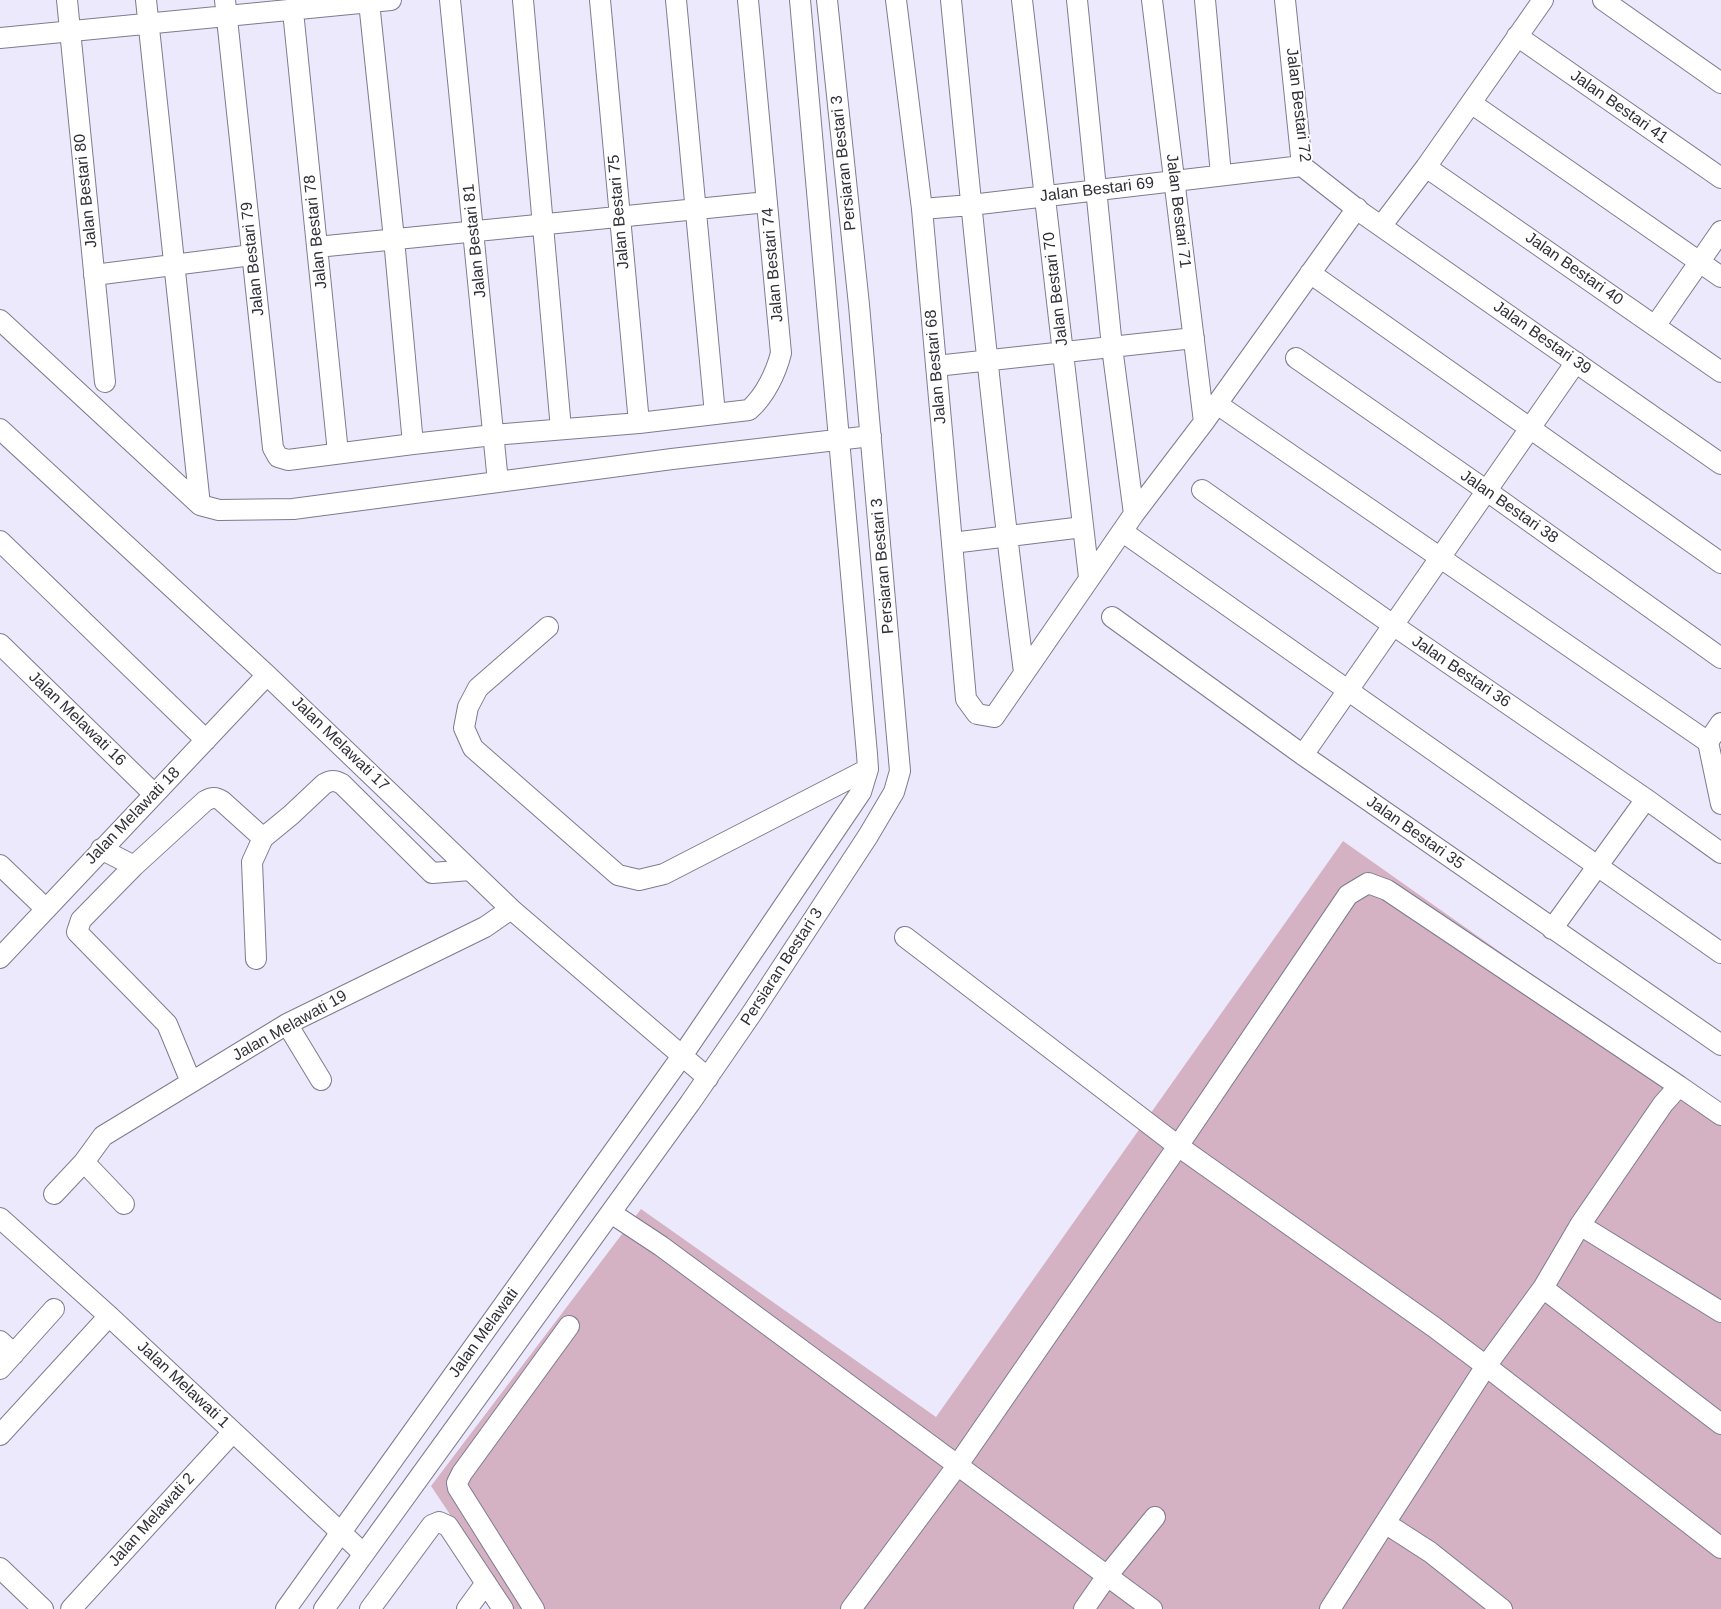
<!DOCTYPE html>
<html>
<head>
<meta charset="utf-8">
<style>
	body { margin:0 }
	canvas { display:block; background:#ede9fc }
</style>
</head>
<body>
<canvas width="1721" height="1609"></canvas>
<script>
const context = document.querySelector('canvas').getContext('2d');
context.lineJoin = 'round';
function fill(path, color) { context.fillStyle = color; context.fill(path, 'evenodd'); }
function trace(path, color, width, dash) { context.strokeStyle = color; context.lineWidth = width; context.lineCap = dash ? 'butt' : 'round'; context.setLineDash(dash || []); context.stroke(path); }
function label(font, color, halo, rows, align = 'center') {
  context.font = font + ' Arial,sans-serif'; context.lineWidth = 4; context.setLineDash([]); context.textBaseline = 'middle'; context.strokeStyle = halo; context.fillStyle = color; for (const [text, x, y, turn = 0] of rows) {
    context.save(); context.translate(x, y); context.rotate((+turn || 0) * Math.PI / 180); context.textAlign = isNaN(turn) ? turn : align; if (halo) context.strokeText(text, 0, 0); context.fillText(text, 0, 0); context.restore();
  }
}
fill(new Path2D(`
	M1343 841 1721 1108V1609H513L431 1486 641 1209 936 1417Z`), '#d4b2c3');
const minor = new Path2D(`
	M67 0 105 382
	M146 0 200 505
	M225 0 273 448 278 457 288 460 413 444 493 435 639 423 749 410C765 396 776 373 781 353L748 0
	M450 0 498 482
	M523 0 561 429
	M600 0 639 423
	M676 0 715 414
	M896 0 922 209 966 699 977 714 994 717 1134 514 1204 422 1357 208
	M951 0C973 224 995 449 1024 672
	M1022 0 1089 577
	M1077 0 1112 347 1134 514
	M1152 0 1204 422
	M1205 0 1221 175
	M1285 0 1302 166 1362 213 1721 464
	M1603 0 1721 83
	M369 2 394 239 413 444
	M293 11 338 453
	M1517 36 1721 178
	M0 38 391 0
	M1471 103 1721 277
	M1426 167 1721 372
	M922 209 971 205 1302 166
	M1382 225 1426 167 1543 0
	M317 247 767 202
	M1310 273 1721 563
	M94 275 252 255
	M0 320 200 505 219 510 293 509 672 459 871 436
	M1655 326 1721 231
	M1296 358 1487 491 1721 658
	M936 366 1194 338
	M1217 404 1708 742
	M0 429 267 675 511 909 708 1078
	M1202 490 1393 625 1646 799 1721 853
	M1123 532 1721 953
	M0 541 206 740
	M952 543 1083 527
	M1112 617 1303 755 1721 1045
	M548 627 478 688 468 707 464 728 473 748 618 875 639 880 664 874 868 769
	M0 644 154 794
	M1721 723 1708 742 1721 804
	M1303 755 1576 362
	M101 849 134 866
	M0 865 46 909
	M1552 929 1646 799
	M905 937 1178 1146 1434 1327 1486 1366 1543 1288 1580 1225 1663 1104 1679 1086 1721 1115
	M0 958 267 675
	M256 959 252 862 263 838 291 815 324 784C331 780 335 780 342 784L432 873 470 870
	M287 1024 321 1080
	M191 1082 167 1024 77 932 81 920 134 866 205 801C212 797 216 797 222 801L263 838
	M54 1194 84 1162
	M124 1204 84 1162 103 1136 287 1024 485 927 511 909
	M611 1213 661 1246 1152 1609
	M0 1218 109 1316 364 1554
	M1580 1225 1721 1312
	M1543 1288 1721 1424
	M0 1341 14 1354
	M0 1369 54 1309
	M0 1435 109 1316
	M1385 1523 1486 1366 1721 1548
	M0 1568 43 1609
	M71 1609 233 1432
	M286 1609 682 1056 861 792 868 769 867 754 800 0
	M324 1609 690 1103 752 1013 868 836 894 792 900 771 859 305 827 0
	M370 1609 432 1525 439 1522 448 1526 503 1609
	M467 1609 486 1583
	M534 1609 458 1488 457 1483 462 1473 569 1326
	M851 1609 957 1466 1178 1146 1348 895 1368 883 1387 890 1679 1086
	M1084 1609 1107 1576 1155 1517
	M1330 1609 1385 1523 1430 1552 1502 1609`);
trace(minor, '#7f7b8f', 22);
trace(minor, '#fff', 20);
label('16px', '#302e37', '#fff', [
	["Jalan Bestari 72",1298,105,83],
	["Jalan Bestari 41",1619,107,35],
	["Persiaran Bestari 3",844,163,-96],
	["Jalan Bestari 69",1097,190,-7],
	["Jalan Bestari 80",86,191,-96],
	["Jalan Bestari 71",1178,211,83],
	["Jalan Bestari 75",619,212,-95],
	["Jalan Bestari 78",316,232,-96],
	["Jalan Bestari 81",475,241,-96],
	["Jalan Bestari 79",253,259,-96],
	["Jalan Bestari 74",773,265,-95],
	["Jalan Bestari 40",1574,269,35],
	["Jalan Bestari 70",1056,289,-97],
	["Jalan Bestari 39",1542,338,35],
	["Jalan Bestari 68",936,367,-95],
	["Jalan Bestari 38",1509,507,35],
	["Persiaran Bestari 3",883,566,-95],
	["Jalan Bestari 36",1461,672,34],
	["Jalan Melawati 16",77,719,44],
	["Jalan Melawati 17",340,744,44],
	["Jalan Melawati 18",133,816,-46],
	["Jalan Bestari 35",1415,833,35],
	["Persiaran Bestari 3",782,967,-57],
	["Jalan Melawati 19",290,1026,-29],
	["Jalan Melawati",484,1333,-54],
	["Jalan Melawati 1",183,1385,43],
	["Jalan Melawati 2",152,1520,-48]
]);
</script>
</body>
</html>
